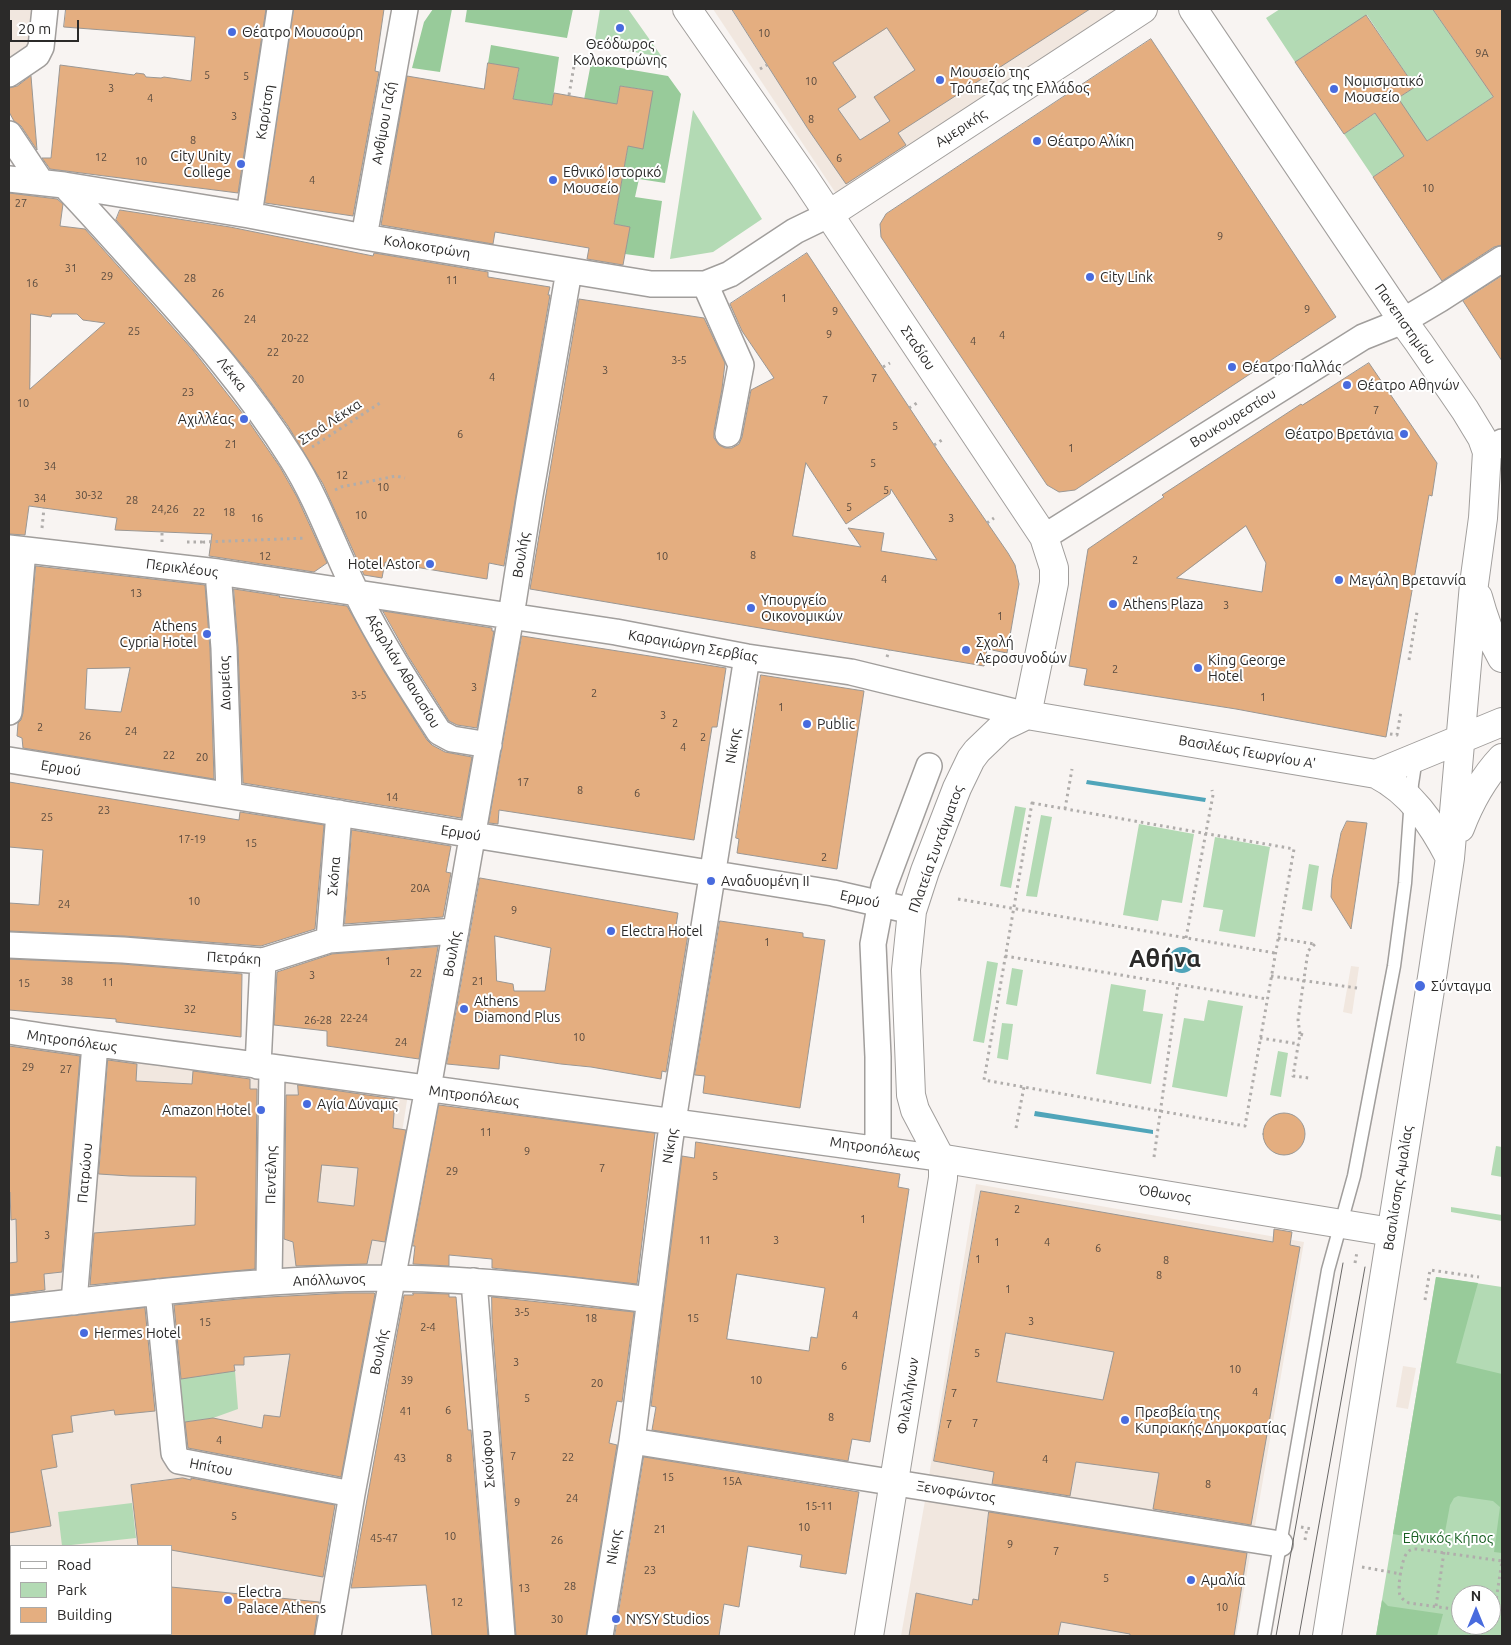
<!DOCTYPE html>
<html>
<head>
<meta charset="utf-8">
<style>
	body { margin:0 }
	#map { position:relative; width:1511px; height:1645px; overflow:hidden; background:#f8f4f2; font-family:Ubuntu,sans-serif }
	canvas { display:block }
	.frame { position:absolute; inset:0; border:10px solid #2b2a29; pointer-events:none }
	.legend { position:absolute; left:10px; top:1545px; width:162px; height:90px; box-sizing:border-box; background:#fff; border:1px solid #aaaaa9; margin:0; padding:6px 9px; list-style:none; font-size:15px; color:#2b2a29 }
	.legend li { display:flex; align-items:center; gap:10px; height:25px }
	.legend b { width:25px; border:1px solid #aaaaa9 }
	.north { position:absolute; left:1451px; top:1585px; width:50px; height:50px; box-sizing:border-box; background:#fff; border:1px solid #aaaaa9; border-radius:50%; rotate:0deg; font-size:14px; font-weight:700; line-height:20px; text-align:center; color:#2b2a29 }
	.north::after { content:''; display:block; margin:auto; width:18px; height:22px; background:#486bde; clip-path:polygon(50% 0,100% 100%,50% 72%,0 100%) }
	.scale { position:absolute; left:10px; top:20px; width:69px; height:22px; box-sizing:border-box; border:2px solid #2b2a29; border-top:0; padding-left:6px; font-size:15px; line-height:18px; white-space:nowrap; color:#2b2a29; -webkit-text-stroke:4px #fff; paint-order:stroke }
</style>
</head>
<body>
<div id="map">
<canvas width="1511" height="1645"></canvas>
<div class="frame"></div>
<ul class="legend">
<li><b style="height:6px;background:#fff"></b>Road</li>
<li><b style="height:14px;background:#b3dab4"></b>Park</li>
<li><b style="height:14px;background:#e4ae80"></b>Building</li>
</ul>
<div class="north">N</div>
<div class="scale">20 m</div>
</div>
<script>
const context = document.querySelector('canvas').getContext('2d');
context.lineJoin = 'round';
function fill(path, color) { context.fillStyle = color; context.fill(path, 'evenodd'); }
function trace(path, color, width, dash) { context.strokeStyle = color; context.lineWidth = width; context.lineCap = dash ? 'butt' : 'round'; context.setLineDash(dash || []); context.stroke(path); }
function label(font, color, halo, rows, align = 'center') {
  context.font = font + ' Ubuntu,sans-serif'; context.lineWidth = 4; context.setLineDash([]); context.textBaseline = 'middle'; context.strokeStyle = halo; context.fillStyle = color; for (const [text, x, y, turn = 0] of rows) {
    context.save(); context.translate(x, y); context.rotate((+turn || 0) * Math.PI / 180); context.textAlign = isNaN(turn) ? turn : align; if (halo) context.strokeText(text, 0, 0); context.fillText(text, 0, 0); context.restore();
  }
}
fill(new Path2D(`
	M9 9H34L26 53 9 57Z
	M713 9H1117L837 195Z
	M1351 966 1359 967 1352 1014 1343 1012Z
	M9 1039 409 1088 322 1636H9ZM11 1546H171V1634H11Z
	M976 1184 1304 1242 1236 1636H901L926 1495Z
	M1403 1366 1416 1368 1408 1409 1396 1407Z`), '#f1e7df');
fill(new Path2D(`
	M600 9H628L662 57 594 45Z
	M1280 9H1433L1493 97 1373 177 1344 134 1415 87 1367 15 1295 62 1266 18Z
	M693 110 762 219 713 252 670 259Z
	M1015 806 1026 808 1011 888 1000 886Z
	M1041 815 1052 817 1037 897 1026 896Z
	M1139 824 1194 834 1182 903 1162 900 1158 921 1123 915Z
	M1215 837 1270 847 1255 937 1219 931 1223 910 1203 907Z
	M1309 864 1319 866 1312 911 1302 909Z
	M987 961 998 963 984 1043 973 1041Z
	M1012 968 1023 970 1017 1006 1006 1004Z
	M1111 984 1146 990 1143 1011 1163 1014 1151 1084 1096 1074Z
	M1208 1000 1243 1006 1227 1097 1172 1087 1184 1018 1204 1021Z
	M1002 1023 1013 1024 1008 1060 997 1058Z
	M1278 1051 1288 1053 1281 1097 1270 1095Z
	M1496 1146 1502 1147V1177L1491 1175Z
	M1451 1207 1502 1215V1221L1451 1212Z
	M1436 1277 1502 1287V1636H1376ZM1461 1595H1491V1625H1461Z
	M235 1371 238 1409 213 1418 184 1422 178 1379Z
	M132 1503 136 1538 62 1546 58 1512Z
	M11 1549V1600H9V1550Z`), '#b3dab4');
fill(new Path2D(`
	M433 9H452L440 72 412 68 424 22Z
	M467 9H573L567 38 465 22Z
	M491 45 559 57 552 105 513 99 519 69 488 63Z
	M591 63 668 76 681 94 665 183 639 179 635 197 662 201 654 258 625 254 629 227 614 224 628 146 653 91 620 86 615 116 582 110Z
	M1436 1277 1478 1283 1456 1363 1502 1374V1553L1494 1552 1500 1507 1493 1501 1458 1496 1454 1498 1450 1505 1443 1543 1393 1534Z
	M1382 1600 1388 1606 1443 1614 1437 1636H1376Z`), '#98cb9a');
fill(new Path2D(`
	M1087 780 1206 798 1205 802 1086 784Z
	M1169 960a13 13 0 1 1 26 0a13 13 0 1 1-26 0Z
	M1035 1111 1153 1130V1134L1034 1116Z`), '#50a5ba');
const building = new Path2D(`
	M66 9H266L238 193 50 169 42 158H51L60 65 134 75 136 73 144 74 146 77 161 78 164 77 191 81 195 37 64 27Z
	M294 9H384L375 71 379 72 353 216 265 203Z
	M732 9H1090L898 133 906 145 846 184 808 129ZM887 28 915 70 874 97 890 121 860 140 838 109 856 97 833 63Z
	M1433 9H1502V245L1494 247 1442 281 1373 177 1404 156 1375 113 1344 134 1295 62 1366 15 1415 87 1398 98 1427 141 1493 97Z
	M1151 39 1336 317 1075 490 1059 492 1047 485 881 237 880 224 886 214Z
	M488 63 519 68 513 99 552 105 554 93 617 104 620 86 653 91 643 149 628 146 614 224 630 227 623 265 587 259 589 248 495 232 493 244 381 225 407 76 484 89Z
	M31 76 37 150 21 126 14 121 9 112V88L17 86Z
	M9 193 57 199 63 204 60 226 85 229 193 350 247 419 280 467 297 497 327 563 314 572 209 556 212 534 115 530 117 518 29 506 25 535 9 534ZM31 314 51 317 52 314H77L83 320 105 323 30 389Z
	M120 210 230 227 373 256 374 253 488 272V277L550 287 548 295H550L504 566 489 563 487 579 385 562 382 578 364 575 323 484 288 426 253 378 215 332 116 220Z
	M807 253 944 460 1008 553 1015 565 1019 584 1007 653 987 649 984 666 530 589 579 299 704 318 725 363 722 389 714 431V438L719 445 725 448H732L739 444 742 437 751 390 774 378 742 331 730 304ZM806 463 846 524 890 494 891 489 937 560 881 551 884 533 848 528 861 547 793 536Z
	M1502 276V361L1463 301Z
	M1369 363 1437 463 1432 496 1429 495 1386 737 1236 709 1084 685 1087 669 1069 666 1088 549 1164 497 1162 495 1301 404 1302 405ZM1246 526 1266 563 1262 592 1177 578Z
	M36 566 205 585 210 649 214 779 23 748 22 738 17 736 18 723 21 720 23 713ZM130 668 121 712 85 709 87 669Z
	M234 589 280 596 279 597 347 606 383 670 427 740 432 745 445 752 472 757 461 818 243 783 238 647Z
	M383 611 492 628V631H494L477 728 457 725 449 721 408 656Z
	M522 636 726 668 717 727H712L694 840 499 810 498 824 489 823Z
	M761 675 864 691 837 869 737 853 739 839 736 838Z
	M9 782 239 820 240 812 324 825 315 929 261 946 124 936 9 931V903L39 905 43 850 9 847Z
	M1347 821 1367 823 1351 929 1331 897 1332 879 1341 833Z
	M352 830 451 846 446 872 451 873 443 917 345 924Z
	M480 878 678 913 676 926 689 928 666 1072 662 1071 661 1079 591 1067 561 1064 500 1055 499 1069 447 1064ZM495 936 551 948 545 991H514L513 984 497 981Z
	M720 921 803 933V937L825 940 800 1108 703 1093 705 1076 695 1075Z
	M438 947 419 1059 327 1046V1031L274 1025 277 972 332 954Z
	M9 959 122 964 242 974 241 1037 116 1022V1019L9 1010Z
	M9 1046 80 1056 62 1272 44 1274 45 1290 9 1295V1263L17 1262 16 1219 11 1220 10 1192H9Z
	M108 1060 137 1064 136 1081 192 1084 193 1071 250 1079V1089H257L255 1269 90 1285 94 1233 195 1225 196 1177 130 1176 99 1174Z
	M298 1085 395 1099 393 1128 406 1130 385 1242 372 1240 367 1264 296 1266 293 1242 284 1239 286 1095H298ZM322 1165 358 1168 354 1206 318 1202Z
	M439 1105 655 1133 637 1284 492 1268V1259L449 1255V1266L413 1264 415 1246H413Z
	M1263 1134a21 21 0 1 1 42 0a21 21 0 1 1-42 0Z
	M696 1142 900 1174 898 1187 909 1189 870 1442 852 1439 848 1461 652 1430 656 1407 651 1406 682 1156 694 1158ZM737 1274 825 1288 817 1338 811 1337 809 1351 727 1339Z
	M981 1191 1273 1242 1274 1229 1292 1232 1290 1245 1300 1247 1251 1525 1153 1509 1159 1473 1076 1462 1070 1496 992 1484 994 1472 934 1461ZM1006 1333 1114 1352 1103 1400 997 1382Z
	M345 1293H374L375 1294 341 1477 188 1448 185 1422 213 1418 262 1428 264 1415 280 1417 290 1354 244 1357V1365H234L235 1371 181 1379 174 1305 250 1298Z
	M413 1293 449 1294V1297H456L468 1430H471L488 1636H432L426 1585 351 1588 404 1295H413Z
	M492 1297 634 1312 622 1402 617 1401 609 1443 617 1445 586 1636H516L492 1320Z
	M145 1308 155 1411 115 1415 114 1410 71 1416 73 1432 52 1435 57 1467 41 1470 51 1526 9 1533V1323Z
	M644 1457 859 1492 846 1574 800 1567 802 1555 748 1546 739 1607 724 1604 719 1636H615Z
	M183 1478 191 1480V1478L335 1505 323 1577 171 1550V1546H138L131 1485Z
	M989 1512 1247 1553 1234 1636H1130V1634L1061 1622 1058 1636H909L916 1593 972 1605 973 1599 978 1600Z
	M171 1587 319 1602 314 1636H171Z`);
fill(building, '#e4ae80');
trace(building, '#9a9794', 1);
const lane = new Path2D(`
	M1264 1636 1328 1270 1354 1176 1394 966 1405 883 1412 784 1416 758`);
const street = new Path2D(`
	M9 74 37 55 41 47 45 9
	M9 134 41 182
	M9 179 64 185 249 215 364 237 651 284H705L730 274 795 231 828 215
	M64 185C92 214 119 245 146 275 199 333 250 392 292 459 318 500 334 548 356 592 380 641 409 686 439 732L452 739 489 745
	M249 215 280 9
	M364 237 405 9
	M705 284 741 365 728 434
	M1487 452 1502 442
	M1044 537 1363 337 1403 321 1440 299 1502 259
	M9 548 218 572 616 632 747 657 851 672 1027 715
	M218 572 224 648 229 795
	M9 712 23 550
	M9 760 833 893 912 911
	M329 940 339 813
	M9 945 123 950 263 961 329 940 456 931
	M9 1031C91 1044 174 1054 256 1065 484 1097 712 1125 939 1158
	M258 1066 263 961
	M878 1149V1057L873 944 884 886 929 766
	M474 1281 502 1636
	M269 1282 272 1068
	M158 1292 174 1453 179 1461 352 1494
	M74 1302 95 1044
	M9 1309C137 1295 264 1277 393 1278 479 1279 565 1289 650 1300
	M632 1441 1280 1544
	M328 1636 352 1494 430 1077 511 616 529 501 569 271
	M600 1636 632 1441 670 1140 747 657`);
const secondary = new Path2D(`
	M828 215 1143 9
	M939 1158 1391 1232`);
const primary = new Path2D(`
	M687 9 804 177 1044 537 1054 568V583L1027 715
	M1193 9 1403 321 1419 343 1465 410 1482 438 1487 452 1483 518 1474 584 1450 858 1433 971 1327 1636
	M1478 597C1484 619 1491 639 1502 658
	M1027 715 1376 774 1502 722
	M1376 774C1411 792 1432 823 1450 858
	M1460 828C1470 802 1483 778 1502 758
	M869 1636 943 1178V1163L915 1110 911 1095 906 970 912 911 925 871 957 788 971 759 977 751 1002 727 1027 715`);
trace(lane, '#a19e9c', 15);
trace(street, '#a19e9c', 28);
trace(secondary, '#a19e9c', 30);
trace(primary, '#a19e9c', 30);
trace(new Path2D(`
	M760 69 767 65
	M569 95 575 60
	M883 367 890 363
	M909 408 917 403
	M934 445 942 440
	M312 447 380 403
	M335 490 341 487 396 476 405 478
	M987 523 994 518
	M42 528 44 508
	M162 533V543
	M187 542H204
	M203 543 204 542 306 538
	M887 657 889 650
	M1409 660 1417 612
	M1390 734 1397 735 1401 711
	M1032 803 1294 849 1245 1126 984 1080Z
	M1065 809 1072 769
	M958 899 1275 953
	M1186 938 1213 795 1212 790
	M1278 938 1314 944
	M1005 956 1267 999
	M1271 976 1357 988
	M1300 1034 1298 1020 1308 951 1315 944
	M1303 1035 1300 1034 1293 1076 1309 1078
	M1260 1038 1299 1044
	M1016 1128 1024 1087
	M1154 1157 1178 985
	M1355 1263 1357 1252
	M1425 1300 1430 1270 1479 1277
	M1301 1527 1312 1529
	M1305 1540 1307 1528
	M1362 1567 1401 1574
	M1436 1606 1444 1552
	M1461 1610 1409 1603C1405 1601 1402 1599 1400 1595 1397 1588 1402 1558 1407 1553 1410 1549 1413 1549 1417 1549L1502 1561 1494 1614H1491`), '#b0adab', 3, [2.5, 4]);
trace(lane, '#fff', 12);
trace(street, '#fff', 25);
trace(secondary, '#fff', 28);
trace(primary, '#fff', 28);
trace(new Path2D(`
	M1276 1636 1343 1263
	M1299 1636 1365 1267`), '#696766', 1);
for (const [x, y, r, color] of [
	[620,28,5,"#486bde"],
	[232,32,5,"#486bde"],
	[940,80,5,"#486bde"],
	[1334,89,5,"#486bde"],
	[1037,141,5,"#486bde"],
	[241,164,5,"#486bde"],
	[553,180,5,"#486bde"],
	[1090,277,5,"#486bde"],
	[1232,367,5,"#486bde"],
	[1347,385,5,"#486bde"],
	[244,419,5,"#486bde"],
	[1404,434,5,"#486bde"],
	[430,564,5,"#486bde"],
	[1339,580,5,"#486bde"],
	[1113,604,5,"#486bde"],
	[751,608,5,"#486bde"],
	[207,634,5,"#486bde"],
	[966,650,5,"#486bde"],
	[1198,668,5,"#486bde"],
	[807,724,5,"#486bde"],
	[711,881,5,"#486bde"],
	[611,931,5,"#486bde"],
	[1420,986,6,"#486bde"],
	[464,1009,5,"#486bde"],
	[307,1104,5,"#486bde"],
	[261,1110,5,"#486bde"],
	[84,1333,5,"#486bde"],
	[1125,1420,5,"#486bde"],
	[1191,1580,5,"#486bde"],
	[228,1600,5,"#486bde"],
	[616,1619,5,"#486bde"]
]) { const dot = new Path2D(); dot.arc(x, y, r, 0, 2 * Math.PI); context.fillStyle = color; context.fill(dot); trace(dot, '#fff', 2); }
label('11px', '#594b3f', null, [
	["10",764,33],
	["9Α",1482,53],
	["5",207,75],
	["5",246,76],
	["10",811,81],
	["3",111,88],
	["4",150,98],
	["3",234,116],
	["8",811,119],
	["8",193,140],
	["12",101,157],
	["6",839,158],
	["10",141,161],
	["4",312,180],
	["10",1428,188],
	["27",21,203],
	["9",1220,236],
	["31",71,268],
	["29",107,276],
	["28",190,278],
	["11",452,280],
	["16",32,283],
	["26",218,293],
	["1",784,298],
	["9",1307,309],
	["9",835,311],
	["24",250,319],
	["25",134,331],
	["9",829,334],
	["4",1002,335],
	["20-22",295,338],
	["4",973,341],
	["22",273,352],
	["3-5",679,360],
	["3",605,370],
	["4",492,377],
	["7",874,378],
	["20",298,379],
	["23",188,392],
	["7",825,400],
	["10",23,403],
	["7",1376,410],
	["5",895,426],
	["6",460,434],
	["21",231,444],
	["1",1071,448],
	["5",873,463],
	["34",50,466],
	["12",342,475],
	["10",383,487],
	["5",886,490],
	["30-32",89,495],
	["34",40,498],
	["28",132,500],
	["5",849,507],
	["24,26",165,509],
	["22",199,512],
	["18",229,512],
	["10",361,515],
	["16",257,518],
	["3",951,518],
	["8",753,555],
	["12",265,556],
	["10",662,556],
	["2",1135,560],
	["4",884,579],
	["13",136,593],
	["3",1226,605],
	["1",1000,616],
	["2",1115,669],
	["3",474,687],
	["2",594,693],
	["3-5",359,695],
	["1",1263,697],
	["1",781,707],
	["3",663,715],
	["2",675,723],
	["2",40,727],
	["24",131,731],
	["26",85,736],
	["2",703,737],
	["4",683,747],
	["22",169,755],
	["20",202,757],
	["17",523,782],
	["8",580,790],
	["6",637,793],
	["14",392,797],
	["23",104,810],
	["25",47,817],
	["17-19",192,839],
	["15",251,843],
	["2",824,857],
	["20Α",420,888],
	["10",194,901],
	["24",64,904],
	["9",514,910],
	["1",767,942],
	["1",388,961],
	["22",416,973],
	["3",312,975],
	["38",67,981],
	["21",478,981],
	["11",108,982],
	["15",24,983],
	["32",190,1009],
	["22-24",354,1018],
	["26-28",318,1020],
	["10",579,1037],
	["24",401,1042],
	["29",28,1067],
	["27",66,1069],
	["11",486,1132],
	["9",527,1151],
	["7",602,1168],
	["29",452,1171],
	["5",715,1176],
	["2",1017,1209],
	["1",863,1219],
	["3",47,1235],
	["11",705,1240],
	["3",776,1240],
	["1",997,1242],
	["4",1047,1242],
	["6",1098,1248],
	["1",978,1259],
	["8",1166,1260],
	["8",1159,1275],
	["1",1008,1289],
	["3-5",522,1312],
	["4",855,1315],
	["18",591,1318],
	["15",693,1318],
	["3",1031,1321],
	["15",205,1322],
	["2-4",428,1327],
	["5",977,1353],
	["3",516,1362],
	["6",844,1366],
	["10",1235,1369],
	["39",407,1380],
	["10",756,1380],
	["20",597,1383],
	["4",1255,1392],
	["7",954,1393],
	["5",527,1398],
	["6",448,1410],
	["41",406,1411],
	["8",831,1417],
	["7",975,1423],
	["7",949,1424],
	["4",219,1440],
	["7",513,1456],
	["22",568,1457],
	["43",400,1458],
	["8",449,1458],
	["4",1045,1459],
	["15",668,1477],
	["15Α",732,1481],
	["8",1208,1484],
	["24",572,1498],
	["9",517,1502],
	["15-11",819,1506],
	["5",234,1516],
	["10",804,1527],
	["21",660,1529],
	["10",450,1536],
	["45-47",384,1538],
	["26",557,1540],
	["9",1010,1544],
	["7",1056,1551],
	["23",650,1570],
	["5",1106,1578],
	["28",570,1586],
	["13",524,1588],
	["12",457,1602],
	["10",1222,1607],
	["30",557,1619]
]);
label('14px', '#2b2a29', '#fff', [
	["Θέατρο Μουσούρη",242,32],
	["Θεόδωρος",620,44,"center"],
	["Κολοκοτρώνης",620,60,"center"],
	["Μουσείο της",950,72],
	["Τράπεζας της Ελλάδος",950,88],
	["Νομισματικό",1344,81],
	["Μουσείο",1344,97],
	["Θέατρο Αλίκη",1047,141],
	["City Unity",231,156,"right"],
	["College",231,172,"right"],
	["Εθνικό Ιστορικό",563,172],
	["Μουσείο",563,188],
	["City Link",1100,277],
	["Θέατρο Παλλάς",1242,367],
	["Θέατρο Αθηνών",1357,385],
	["Αχιλλέας",234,419,"right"],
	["Θέατρο Βρετάνια",1394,434,"right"],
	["Hotel Astor",420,564,"right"],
	["Μεγάλη Βρεταννία",1349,580],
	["Υπουργείο",761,600],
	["Οικονομικών",761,616],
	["Athens Plaza",1123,604],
	["Athens",197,626,"right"],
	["Cypria Hotel",197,642,"right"],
	["Σχολή",976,642],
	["Αεροσυνοδών",976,658],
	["King George",1208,660],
	["Hotel",1208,676],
	["Public",817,724],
	["Αναδυομένη ΙΙ",721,881],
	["Electra Hotel",621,931],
	["Σύνταγμα",1431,986],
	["Athens",474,1001],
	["Diamond Plus",474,1017],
	["Αγία Δύναμις",317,1104],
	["Amazon Hotel",251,1110,"right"],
	["Hermes Hotel",94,1333],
	["Πρεσβεία της",1135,1412],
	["Κυπριακής Δημοκρατίας",1135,1428],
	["Αμαλία",1201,1580],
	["Electra",238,1592],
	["Palace Athens",238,1608],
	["NYSY Studios",626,1619]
], 'left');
label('14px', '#2b2a29', '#fff', [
	["Καρύτση",265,112,-81],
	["Ανθίμου Γαζή",384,123,-80],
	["Αμερικής",961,128,-33],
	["Κολοκοτρώνη",427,247,9],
	["Πανεπιστημίου",1405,324,55],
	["Σταδίου",918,348,56],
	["Λέκκα",232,374,52],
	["Βουκουρεστίου",1233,418,-32],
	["Στοά Λέκκα",330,422,-33],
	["Βουλής",521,555,-81],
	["Περικλέους",182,568,7],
	["Καραγιώργη Σερβίας",693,646,10],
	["Αξαρλιάν Αθανασίου",403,671,59],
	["Διομείας",225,683,-92],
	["Νίκης",733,746,-81],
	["Βασιλέως Γεωργίου Α'",1247,752,10],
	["Ερμού",61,768,9],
	["Ερμού",461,833,9],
	["Πλατεία Συντάγματος",936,849,-70],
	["Σκόπα",334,876,-85],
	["Ερμού",860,899,12],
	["Βουλής",452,954,-80],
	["Πετράκη",234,958,3],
	["Μητροπόλεως",72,1041,8],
	["Μητροπόλεως",474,1096,7],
	["Νίκης",670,1146,-81],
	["Μητροπόλεως",875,1148,8],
	["Πατρώου",85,1173,-85],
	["Πεντέλης",271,1175,-89],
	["Βασιλίσσης Αμαλίας",1398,1188,-81],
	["Όθωνος",1165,1194,9],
	["Απόλλωνος",329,1280,-2],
	["Βουλής",379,1352,-79],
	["Φιλελλήνων",908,1396,-81],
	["Σκούφου",488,1459,-94],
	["Ηπίτου",211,1467,11],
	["Ξενοφώντος",956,1492,9],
	["Νίκης",614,1547,-81]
]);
label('14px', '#185f22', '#fff', [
	["Εθνικός Κήπος",1448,1538]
]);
label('bold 24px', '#2b2a29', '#fff', [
	["Αθήνα",1165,959]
]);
</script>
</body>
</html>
